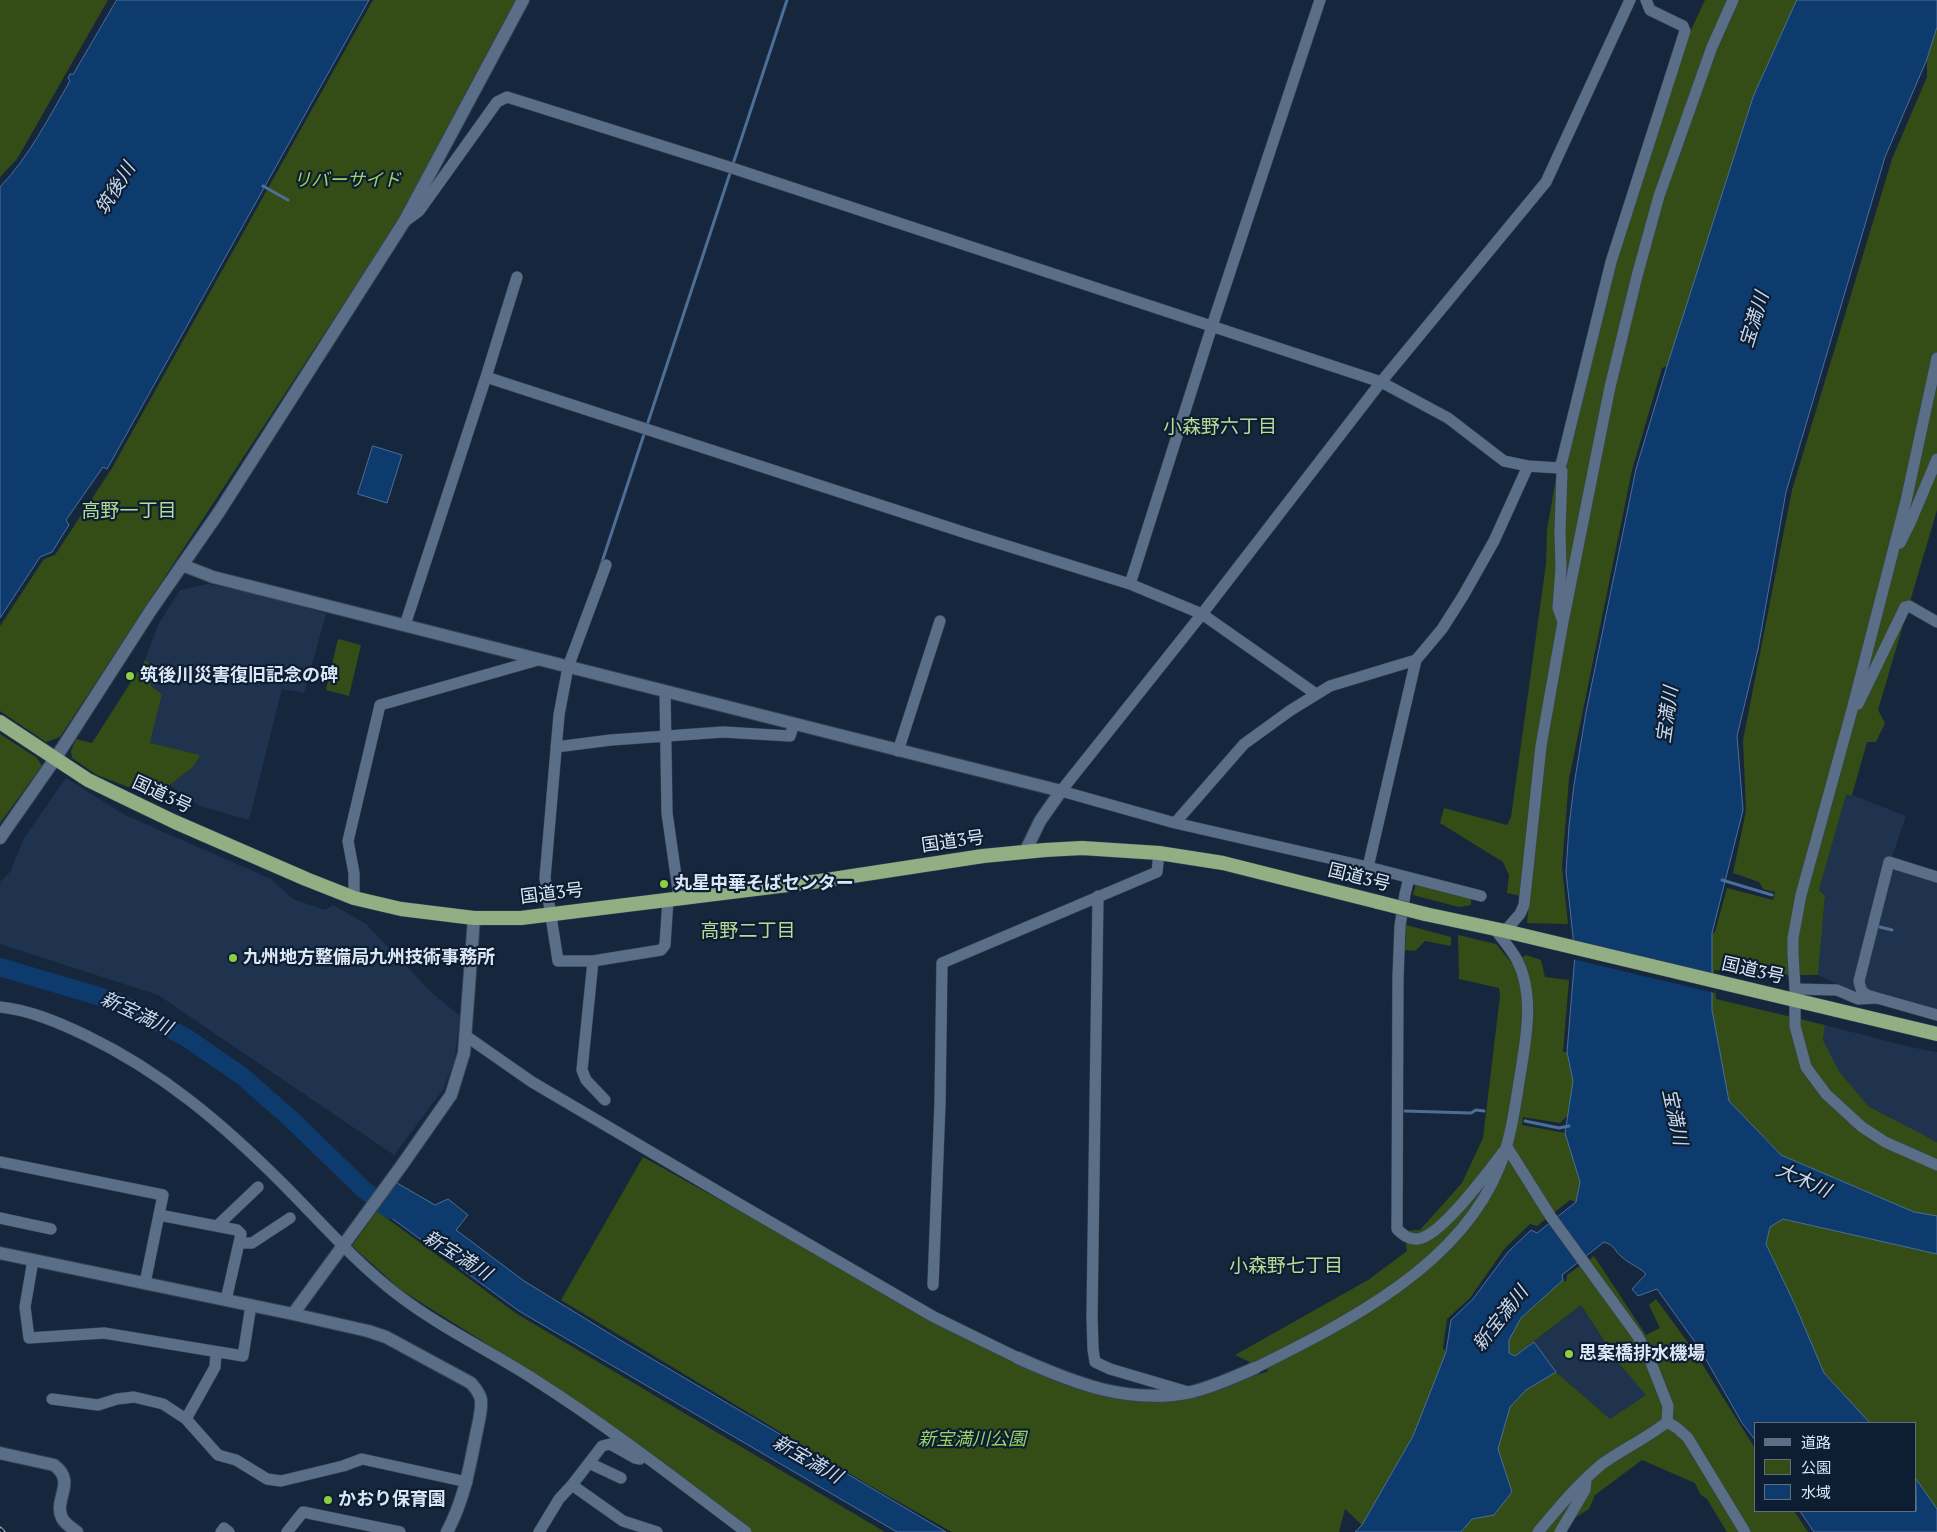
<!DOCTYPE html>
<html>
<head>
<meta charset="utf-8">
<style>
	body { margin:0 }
	#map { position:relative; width:1937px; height:1532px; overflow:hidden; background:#16273d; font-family:"PT Serif","Noto Sans JP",serif }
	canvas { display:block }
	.legend { position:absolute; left:1754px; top:1422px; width:162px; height:90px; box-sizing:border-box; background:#0d1d32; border:1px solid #606e80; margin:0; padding:6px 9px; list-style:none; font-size:15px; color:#dce7f6 }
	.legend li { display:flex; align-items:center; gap:10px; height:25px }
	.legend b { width:25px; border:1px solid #606e80 }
</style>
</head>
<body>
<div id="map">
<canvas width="1937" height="1532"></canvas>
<ul class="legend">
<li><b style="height:6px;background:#5b6e87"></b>道路</li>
<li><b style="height:14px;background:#344d16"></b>公園</li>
<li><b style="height:14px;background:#0e3b6e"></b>水域</li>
</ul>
</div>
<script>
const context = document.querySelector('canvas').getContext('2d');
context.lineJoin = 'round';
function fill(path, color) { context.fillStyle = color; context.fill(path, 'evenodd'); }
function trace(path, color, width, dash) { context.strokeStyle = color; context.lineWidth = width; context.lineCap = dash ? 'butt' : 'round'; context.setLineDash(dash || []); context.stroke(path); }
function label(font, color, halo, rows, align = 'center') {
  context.font = font + ' "PT Serif","Noto Sans JP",serif'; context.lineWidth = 4.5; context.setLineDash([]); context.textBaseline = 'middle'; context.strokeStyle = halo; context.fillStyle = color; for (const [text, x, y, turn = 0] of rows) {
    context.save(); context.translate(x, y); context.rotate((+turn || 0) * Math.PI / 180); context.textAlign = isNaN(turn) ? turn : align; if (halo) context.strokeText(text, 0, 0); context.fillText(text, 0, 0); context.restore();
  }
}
fill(new Path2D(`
	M208 584 272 597 326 614 304 693 282 689 249 820 200 806 169 785 193 767 150 743 162 694 151 686 152 665 145 660 158 625 180 590Z
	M66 778 125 815 271 879 293 899 325 910 333 905 366 924 433 994 460 1016 454 1063 442 1091 394 1155 158 995 0 944V882L10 872 24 838Z
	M1846 795H1852L1906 816 1892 857 1937 879V1011L1858 994 1818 975 1825 896 1819 890Z
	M1825 1025 1910 1047 1937 1052V1142L1868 1106 1839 1071 1823 1040Z
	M1581 1305 1618 1362 1647 1395 1610 1419 1556 1372 1534 1342Z`), '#1f334e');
fill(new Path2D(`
	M0 0H108L17 159 0 177Z
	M373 0H518L400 218 60 737 46 742 0 711V626L44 559 55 555 112 468Z
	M1705 0H1797L1753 97 1667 366 1662 368 1632 470 1569 779 1562 867 1568 924 1527 923 1529 898 1507 893 1509 875 1503 862 1440 823 1444 808 1507 825 1511 817 1546 564 1547 530 1557 472 1601 311 1690 32Z
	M1937 27V510L1878 710 1885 723 1876 742H1867L1852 795H1846L1819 890 1825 896 1818 975H1766L1714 970 1716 999 1825 1025 1823 1040 1839 1071 1868 1106 1937 1142V1216L1914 1212 1781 1155 1729 1101 1712 1010V933L1715 932 1727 888 1773 900 1775 892 1763 889 1759 882 1733 873 1746 811 1743 740 1792 490 1892 159 1927 77V59Z
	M338 639 361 645 349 696 326 690Z
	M145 660 152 665 151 686 162 694 150 743 200 755 193 767 154 797 97 775 72 758 71 751 76 739 92 743Z
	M0 734 37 758 42 766 0 823Z
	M1416 883 1471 897V905L1459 907 1413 895Z
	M1406 925 1451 937V946L1425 941 1415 951 1405 950Z
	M1458 935 1496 944 1512 963 1526 955 1541 960 1545 977 1569 980 1563 1052H1567L1573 1081 1568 1115 1560 1123 1523 1117 1522 1125 1565 1133 1580 1182 1576 1202 1570 1200 1537 1226 1530 1224 1505 1248 1470 1298 1447 1319 1443 1348 1446 1352 1413 1436 1362 1525 1345 1509 1339 1532H952L867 1484 561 1300 643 1157 944 1325 1115 1397 1222 1387 1269 1371 1235 1355 1368 1280 1407 1251 1404 1231 1420 1230 1462 1183 1483 1138 1500 996 1499 988 1459 979Z
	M377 1211 517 1314 885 1532H751L604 1421 487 1344 401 1290 352 1246Z
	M1783 1219 1937 1254V1509L1916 1479V1423H1870L1824 1373 1796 1307 1766 1244 1770 1227Z
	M1594 1256 1646 1335 1660 1328 1649 1305 1656 1299 1694 1351 1756 1450V1511H1794L1808 1532H1727L1707 1499 1701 1495 1695 1483 1642 1460 1595 1495 1589 1509 1560 1527 1557 1532H1461L1472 1519 1494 1515 1512 1492 1498 1449 1510 1407 1526 1390 1556 1372 1610 1419 1646 1395 1618 1362 1581 1305 1515 1356 1509 1353V1340L1521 1318 1563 1280 1566 1282 1567 1275Z`), '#344d16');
const water = new Path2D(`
	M117 0H369L107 469 103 467 66 520 69 525 52 552 40 557 0 618V187C29 157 49 117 70 81L68 78 70 74H73Z
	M1797 0H1937V27L1927 59 1885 157 1786 492 1758 649 1737 736 1743 810 1712 933V1010L1729 1101 1781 1155 1914 1212 1937 1216V1254L1783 1219 1770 1227 1766 1244 1796 1307 1824 1373 1870 1423H1756V1441L1742 1423 1700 1349 1657 1289 1638 1296 1632 1289 1646 1274C1638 1266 1629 1264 1622 1257 1613 1250 1616 1246 1604 1242L1562 1275 1563 1280 1521 1318 1509 1340V1353L1515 1356 1534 1342 1556 1372 1526 1390 1510 1407 1498 1449 1512 1492 1494 1515 1472 1519 1461 1532H1355L1362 1525 1413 1436 1446 1352 1451 1320 1473 1299 1508 1252 1531 1230 1537 1233 1576 1202 1580 1182 1565 1133 1573 1081 1567 1052 1575 955 1566 872 1569 826 1574 785 1586 712 1636 469 1667 366 1753 97Z
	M373 446 402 455 387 503 358 494Z
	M397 1183 435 1205 448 1199 468 1215 456 1230 524 1281 620 1340 946 1532H897L519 1311 379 1209Z
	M1916 1479 1937 1509V1532H1814L1800 1511H1916Z`);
fill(water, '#0e3b6e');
trace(water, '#4c6f97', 1);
fill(new Path2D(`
	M1571 940 1715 975V993L1572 959Z`), '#16273d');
trace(new Path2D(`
	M263 186 288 200
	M601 565 787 0
	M1722 880 1772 895
	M1876 926 1892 930
	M1405 1111 1471 1113 1476 1110 1484 1111
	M1525 1121 1559 1128 1569 1126`), '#4c6f97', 3);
trace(new Path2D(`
	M0 967 118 1002 187 1038 242 1076 292 1120 363 1189 390 1210`), '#0e3b6e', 18);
const minor = new Path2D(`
	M404 222 419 211 497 102 507 97 729 167 1381 382 1448 418 1504 461 1528 466 1559 468 1562 471 1560 532 1561 568 1558 608 1563 622
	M1937 358 1906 501 1852 710 1801 895 1793 938V953L1795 989V1026L1806 1067 1826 1094 1862 1127 1885 1142 1937 1165
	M486 377 969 534 1130 584 1202 614 1316 694
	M1559 468 1562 461 1611 262 1685 31 1683 26 1650 10 1646 0
	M1900 543 1910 523 1937 459
	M1130 584 1212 326 1320 0
	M405 625 486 377 517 277
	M665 691 667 813 679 897
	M1858 704 1905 607 1909 606 1937 622
	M556 747 611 740 723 732 790 736 794 724
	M898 751 940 621
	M1175 823 1244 744 1291 710 1330 686 1416 660
	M1368 867 1416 660 1442 629 1463 596 1494 541 1528 466
	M1409 878 1405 894 1400 926 1398 977 1397 1229C1403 1235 1409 1240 1418 1239 1442 1236 1491 1168 1507 1147L1551 1217 1637 1335 1648 1355 1668 1406 1667 1422C1647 1438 1623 1449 1602 1464 1578 1484 1558 1508 1538 1532
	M1098 896 1092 1316 1093 1349 1095 1362 1110 1369 1188 1392
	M1481 896 1368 867 1175 823 1061 791 1202 614 1381 382 1546 182 1630 0
	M354 898V873L348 841 380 705 538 660
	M1505 931 1520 914 1524 905 1541 746 1563 622 1610 387 1637 276 1659 196 1712 47 1733 0
	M593 961 661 950 665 945 668 899
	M1795 989 1837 990 1858 999 1877 998 1937 1015
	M1877 998C1865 995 1861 994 1859 981L1889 862 1937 877
	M0 1007C30 1010 60 1023 87 1036 162 1072 224 1125 282 1183 320 1221 355 1262 398 1295 440 1327 488 1350 532 1378 606 1425 676 1479 746 1532
	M466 1036 532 1082 741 1205 934 1317 1018 1358
	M605 1100 586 1080 582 1070 593 961H558L545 878 559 715 568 667 606 565
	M0 1162 163 1195 145 1283
	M159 1215 237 1230 241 1234 226 1300
	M0 1218 51 1229
	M217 1226 258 1187
	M240 1243H252L290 1218
	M33 1260 25 1307 29 1338 104 1333 243 1356 251 1305
	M933 1285 940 1103 942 963 1157 872 1159 853
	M1255 1368C1345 1323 1459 1267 1499 1168 1511 1139 1515 1107 1520 1076 1526 1039 1535 995 1517 960 1511 949 1502 939 1495 929
	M52 1399 98 1405 117 1399 134 1397 163 1404 186 1419 218 1455 236 1460 267 1479 281 1481 343 1466 362 1459 467 1482
	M186 1419 215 1367 216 1352
	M1667 1422 1677 1428 1688 1438 1745 1532
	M589 1463 621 1478
	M572 1485 602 1446 610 1444 635 1458 640 1459
	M221 1532 224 1528 229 1532
	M287 1532 303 1512 400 1532
	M539 1532 559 1499 572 1485 623 1521 657 1532
	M1560 1532 1585 1490 1586 1480`);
const tertiary = new Path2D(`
	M182 565 213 577 1061 791 1040 821 1025 852
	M0 838 55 759 151 610 219 512 404 222 523 0
	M0 1253 293 1314 368 1331 386 1337 471 1383C475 1388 480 1393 481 1400 482 1411 478 1424 476 1435 469 1470 464 1500 447 1532
	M293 1314 402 1165 451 1095 464 1053 474 918
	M1018 1358C1074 1383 1128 1405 1191 1392 1213 1387 1234 1377 1255 1368
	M0 1453 54 1465C77 1482 53 1499 62 1518 65 1524 72 1528 77 1532`);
const trunk = new Path2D(`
	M0 722 88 780 123 797 175 822 306 879 354 898 401 909 474 918H521L820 881 983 856 1045 850 1082 848 1159 853 1223 863 1378 902
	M1425 914 1505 931 1937 1034`);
trace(minor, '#364356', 12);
trace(tertiary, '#364356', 14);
trace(trunk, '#364356', 15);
trace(minor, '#5b6e87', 11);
trace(tertiary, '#5b6e87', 12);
trace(trunk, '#92af83', 14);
const rail = new Path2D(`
	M0 1529 3 1532`);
trace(rail, '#909eaf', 5);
trace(rail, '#0d1d32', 3, [9]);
const trunkBridge = new Path2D(`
	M1378 902 1425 914`);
trace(trunkBridge, '#364356', 15, []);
trace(trunkBridge, '#92af83', 14);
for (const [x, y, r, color] of [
	[130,676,5,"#8ece43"],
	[664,884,5,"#8ece43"],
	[233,958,5,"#8ece43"],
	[1569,1354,5,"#8ece43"],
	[328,1500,5,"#8ece43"]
]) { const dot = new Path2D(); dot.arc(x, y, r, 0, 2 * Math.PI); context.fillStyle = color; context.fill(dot); trace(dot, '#0d1d32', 2); }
label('italic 18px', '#9cd461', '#0d1d32', [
	["リバーサイド",347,181],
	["新宝満川公園",972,1440]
]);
label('bold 18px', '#dce7f6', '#0d1d32', [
	["筑後川災害復旧記念の碑",140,676],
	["丸星中華そばセンター",674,884],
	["九州地方整備局九州技術事務所",243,958],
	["思案橋排水機場",1579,1354],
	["かおり保育園",338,1500]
], 'left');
label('18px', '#dce7f6', '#0d1d32', [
	["国道3号",162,795,25],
	["国道3号",953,842,-8],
	["国道3号",1359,878,14],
	["国道3号",552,894,-7],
	["国道3号",1753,971,13]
]);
label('italic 19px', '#c9d8ec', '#0d1d32', [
	["筑後川",116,189,-58],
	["宝満川",1755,320,-73],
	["宝満川",1668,715,-82],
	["新宝満川",136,1014,25],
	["宝満川",1674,1117,78],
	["大木川",1803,1181,24],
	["新宝満川",457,1256,32],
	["新宝満川",1501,1319,-52],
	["新宝満川",807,1460,30]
]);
label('19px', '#b7dc96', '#0d1d32', [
	["小森野六丁目",1220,428],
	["高野一丁目",129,512],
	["高野二丁目",748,932],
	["小森野七丁目",1286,1267]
]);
</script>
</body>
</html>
